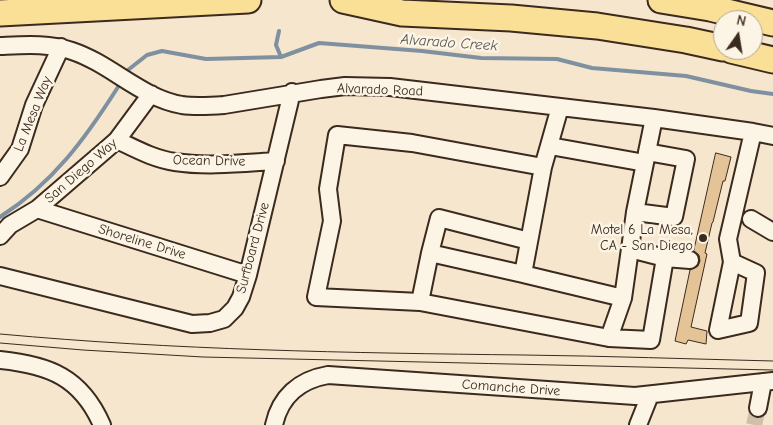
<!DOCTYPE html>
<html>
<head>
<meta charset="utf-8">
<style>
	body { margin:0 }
	#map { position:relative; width:773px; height:425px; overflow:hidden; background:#f5e6cd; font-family:"Comic Neue",sans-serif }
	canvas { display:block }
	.north { position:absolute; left:713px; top:10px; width:50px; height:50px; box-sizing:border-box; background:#fcf5e5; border:1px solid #afa495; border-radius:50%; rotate:13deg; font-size:14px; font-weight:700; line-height:20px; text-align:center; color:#3b2a1e }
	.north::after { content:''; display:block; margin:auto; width:18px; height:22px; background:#3b2a1e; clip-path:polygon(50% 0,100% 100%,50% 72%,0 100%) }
</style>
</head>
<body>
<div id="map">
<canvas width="773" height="425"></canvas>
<div class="north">N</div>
</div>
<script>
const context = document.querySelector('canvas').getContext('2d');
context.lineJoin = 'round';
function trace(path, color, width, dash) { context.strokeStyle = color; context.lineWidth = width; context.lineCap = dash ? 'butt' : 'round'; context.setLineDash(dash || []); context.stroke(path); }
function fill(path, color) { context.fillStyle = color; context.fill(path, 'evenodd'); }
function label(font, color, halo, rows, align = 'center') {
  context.font = font + ' "Comic Neue",sans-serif'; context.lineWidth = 5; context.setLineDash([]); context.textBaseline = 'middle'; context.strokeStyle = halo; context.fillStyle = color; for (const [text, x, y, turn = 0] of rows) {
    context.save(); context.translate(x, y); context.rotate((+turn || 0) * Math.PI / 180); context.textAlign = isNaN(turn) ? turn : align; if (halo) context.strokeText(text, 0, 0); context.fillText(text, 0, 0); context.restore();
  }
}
trace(new Path2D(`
	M279 31 276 45 281 57
	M128 70 147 55 162 51 206 59 281 57 319 43 422 51 481 58 557 59 592 68 686 76 751 91 773 94
	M0 217C53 183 85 139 118 87`), '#7f91a0', 4);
const building = new Path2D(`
	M716 153 731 157 725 181H723L713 222 712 223 705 253 707 254 691 327 707 331 706 344 688 340 686 344 675 341 690 270 698 266 700 261 699 255 694 251Z`);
fill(building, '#e4c496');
trace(building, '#3b2a1e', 1);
trace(new Path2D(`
	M754 425 758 408`), '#d0c0aa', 16, [16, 8]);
const minor = new Path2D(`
	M0 46C24 45 49 43 72 51 111 64 141 98 182 105 196 107 210 106 224 105L321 89 345 86 390 87 654 118 753 132 773 136
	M560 107 543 167 412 143 337 135 328 189 332 221 316 297 420 302 609 338 651 340 665 258 690 260
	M117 140C136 149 154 159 175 162 207 167 243 163 276 161
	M550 146 645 163
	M543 167 523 274 623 298
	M0 177 20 149 34 105 61 47
	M37 209 248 275
	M635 212 647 153
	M751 219 773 232
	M0 236 10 225 37 209 109 147 117 140 151 94
	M630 249 635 212 674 217 686 159 647 152 654 118
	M430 253 439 218 529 241
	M732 262 756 273 749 323 718 330 732 262 728 239 753 132
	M0 276 192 324 210 323 224 319 235 308 241 297 248 275 292 92
	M420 302 430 253 523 274
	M609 338 623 298 630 249 665 258
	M0 360C49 365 81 377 102 425
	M758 408 763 382
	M274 425C280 397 299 380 328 375L635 396 773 381
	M638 425 650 395`);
const highway = new Path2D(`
	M343 0 402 13 511 18 597 26 686 40 723 48
	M661 0 710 8 773 23
	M0 13 248 0
	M731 50 773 60`);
trace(minor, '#3b2a1e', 20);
trace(highway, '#3b2a1e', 29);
trace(minor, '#fcf5e5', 16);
trace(highway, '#fadf96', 25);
trace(new Path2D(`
	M0 334C175 350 349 353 524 355 607 356 690 359 773 361
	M0 343 83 350 203 357 773 370`), '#3b2a1e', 1);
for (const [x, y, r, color] of [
	[703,238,5,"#3b2a1e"]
]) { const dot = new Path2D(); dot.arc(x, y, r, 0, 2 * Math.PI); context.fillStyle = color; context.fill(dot); trace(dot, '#fcf5e5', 2); }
label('14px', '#3b2a1e', '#fcf5e5', [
	["Alvarado Road",380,90,2],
	["La Mesa Way",33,114,-68],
	["Ocean Drive",209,161,1],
	["San Diego Way",81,171,-41],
	["Shoreline Drive",142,242,17],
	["Surfboard Drive",253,248,-75],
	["Comanche Drive",511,388,4]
]);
label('14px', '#3b2a1e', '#fcf5e5', [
	["Motel 6 La Mesa,",693,230],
	["CA - San Diego",693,246]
], 'right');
label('italic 15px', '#585554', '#fcf5e5', [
	["Alvarado Creek",449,43,4]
]);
</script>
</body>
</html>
